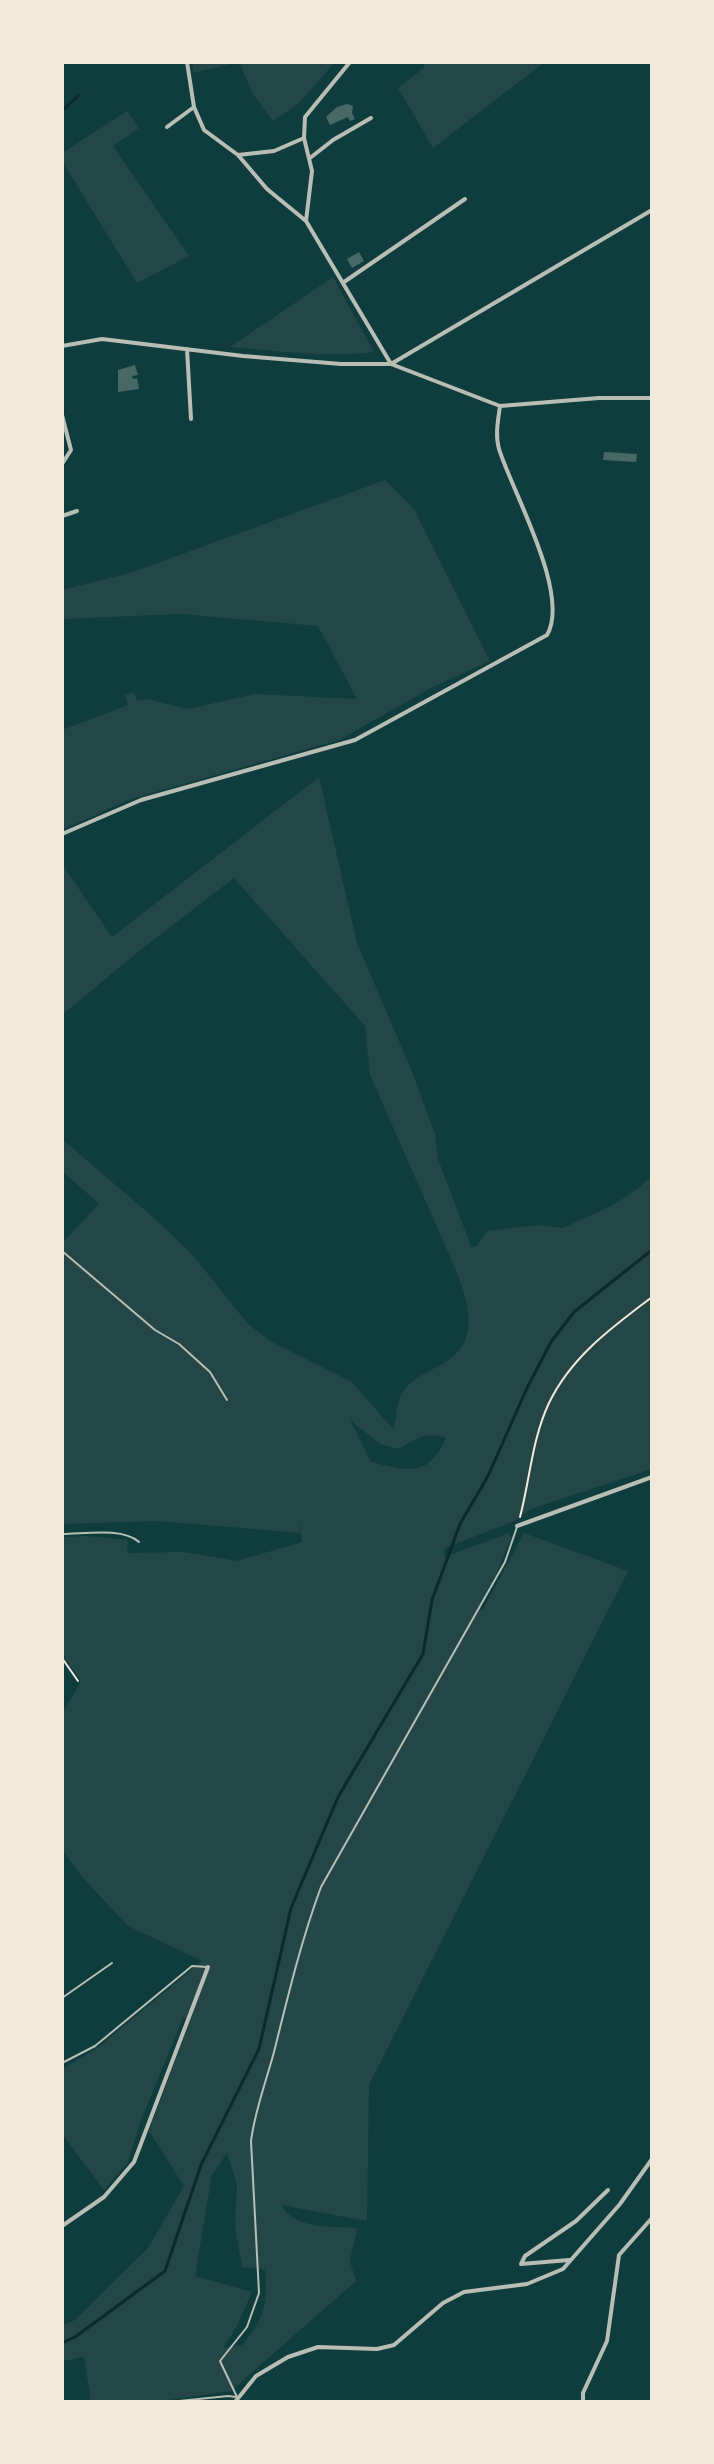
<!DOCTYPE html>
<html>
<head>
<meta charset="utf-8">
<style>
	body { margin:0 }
	#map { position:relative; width:714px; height:2464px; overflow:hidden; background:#0f3d3e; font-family:Raleway,sans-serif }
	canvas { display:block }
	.frame { position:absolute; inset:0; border:64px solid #f1e9da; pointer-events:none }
</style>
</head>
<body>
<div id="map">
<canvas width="714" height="2464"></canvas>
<div class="frame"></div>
</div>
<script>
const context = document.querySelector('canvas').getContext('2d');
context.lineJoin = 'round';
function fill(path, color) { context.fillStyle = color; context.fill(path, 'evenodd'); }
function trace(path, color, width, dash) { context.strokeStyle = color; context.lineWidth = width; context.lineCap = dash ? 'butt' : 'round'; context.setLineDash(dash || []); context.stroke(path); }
fill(new Path2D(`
	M192 62H335L299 103 273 121 253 94 239 62 193 73Z
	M423 62H545L433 148 398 88 425 67Z
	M127 111 139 128 113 146 189 256 137 283 62 161V153Z
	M333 277 374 352C326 358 278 351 230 347Z
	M385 480 414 509 490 661 433 687 339 740 131 799 62 830V730L128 705 125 695 134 692 137 701 147 699 188 709 255 694 357 699 318 626 181 614 62 619V590L130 573Z
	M319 777 357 943 411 1069 435 1134 438 1159 471 1246 476 1247 487 1231 537 1225 563 1228 613 1205 636 1190 652 1176V1469L531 1509 512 1522 445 1548 444 1557 509 1533 511 1538 496 1574 477 1609H483L524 1533 628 1571 369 2085 367 2221 281 2205C295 2230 332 2226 357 2228L350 2261 356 2281 231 2391 153 2402H91L84 2357 62 2361V2326L75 2320 148 2248 184 2186 149 2131 191 2019 183 2018 141 2120 128 2162 104 2190 62 2134V2069L97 2048 202 1961 128 1926 83 1878 62 1850V1714L81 1681 62 1654V1537L88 1536 128 1540 127 1553 183 1552 237 1561 302 1542 299 1519 300 1533 158 1521 62 1524V1243L99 1204 62 1171V1139L153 1217 191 1253 248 1324 270 1341 352 1382 393 1429C397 1419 396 1403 402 1393 409 1381 425 1373 437 1367 482 1345 470 1309 456 1270L370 1075 365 1026 234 878 139 951 62 1015V864L112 937ZM350 1420 380 1444 399 1449C414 1439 427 1431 446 1438 428 1478 409 1471 371 1462ZM227 2153 237 2185 235 2226 242 2267 265 2270C268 2303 264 2321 242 2345L223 2348 237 2326 252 2292 195 2276 212 2175Z`), '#244646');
trace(new Path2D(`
	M62 111 79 95
	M62 2343 75 2337 165 2271 201 2165 259 2049 291 1908 338 1797 423 1654 432 1600 460 1524 488 1476 527 1388 551 1342 574 1312 652 1250`), '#0a2a2b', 3);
fill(new Path2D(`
	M347 104 353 106 352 113 355 119 350 121 348 117 330 125 326 117 337 107Z
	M359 252 364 261 352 268 347 259Z
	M135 365 138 375 132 376 133 379 137 378 139 389 118 392V370Z
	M604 452 637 454 636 462 603 460Z`), '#486865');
trace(new Path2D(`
	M520 1517C530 1479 532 1439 549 1403 571 1357 612 1327 652 1297
	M62 1658 78 1681`), '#f1e9da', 2);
trace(new Path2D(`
	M62 1251 155 1330 179 1344 210 1372 227 1400
	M62 1534C84 1534 122 1527 139 1542
	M62 1998 112 1963
	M62 2063 95 2046 192 1966 207 1967
	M237 2397 220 2361 247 2327 259 2293 251 2141C255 2110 266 2082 274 2052 288 1996 301 1941 321 1887L505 1562 517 1527
	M169 2402 228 2396 236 2397`), '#b8beb3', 2);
trace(new Path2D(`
	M187 62 194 107 204 130 238 155 267 189 306 221
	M350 62 305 117 304 138 312 171 306 221 391 364
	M167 127 194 107
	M238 155 274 151 304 138
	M310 158 333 140 371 118
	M344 282 465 199
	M62 346 102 339 243 356 341 364H391L500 406 599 398H652
	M187 349 191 419
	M391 364 652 210
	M62 415 71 450 62 464
	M62 516 77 511
	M62 834 141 800 355 740 547 635C571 594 512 491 499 449 495 435 498 421 500 406
	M517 1526 652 1477
	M62 2226 104 2197 134 2162 208 1967
	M521 2264 525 2256 576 2221 608 2190
	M521 2264 569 2260
	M235 2402 256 2376 288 2357 318 2347 377 2349 394 2345 443 2303 464 2292 527 2284 563 2269 620 2204 652 2159
	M583 2402V2393L607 2341 619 2255 652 2218`), '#b8beb3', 4);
</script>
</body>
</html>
